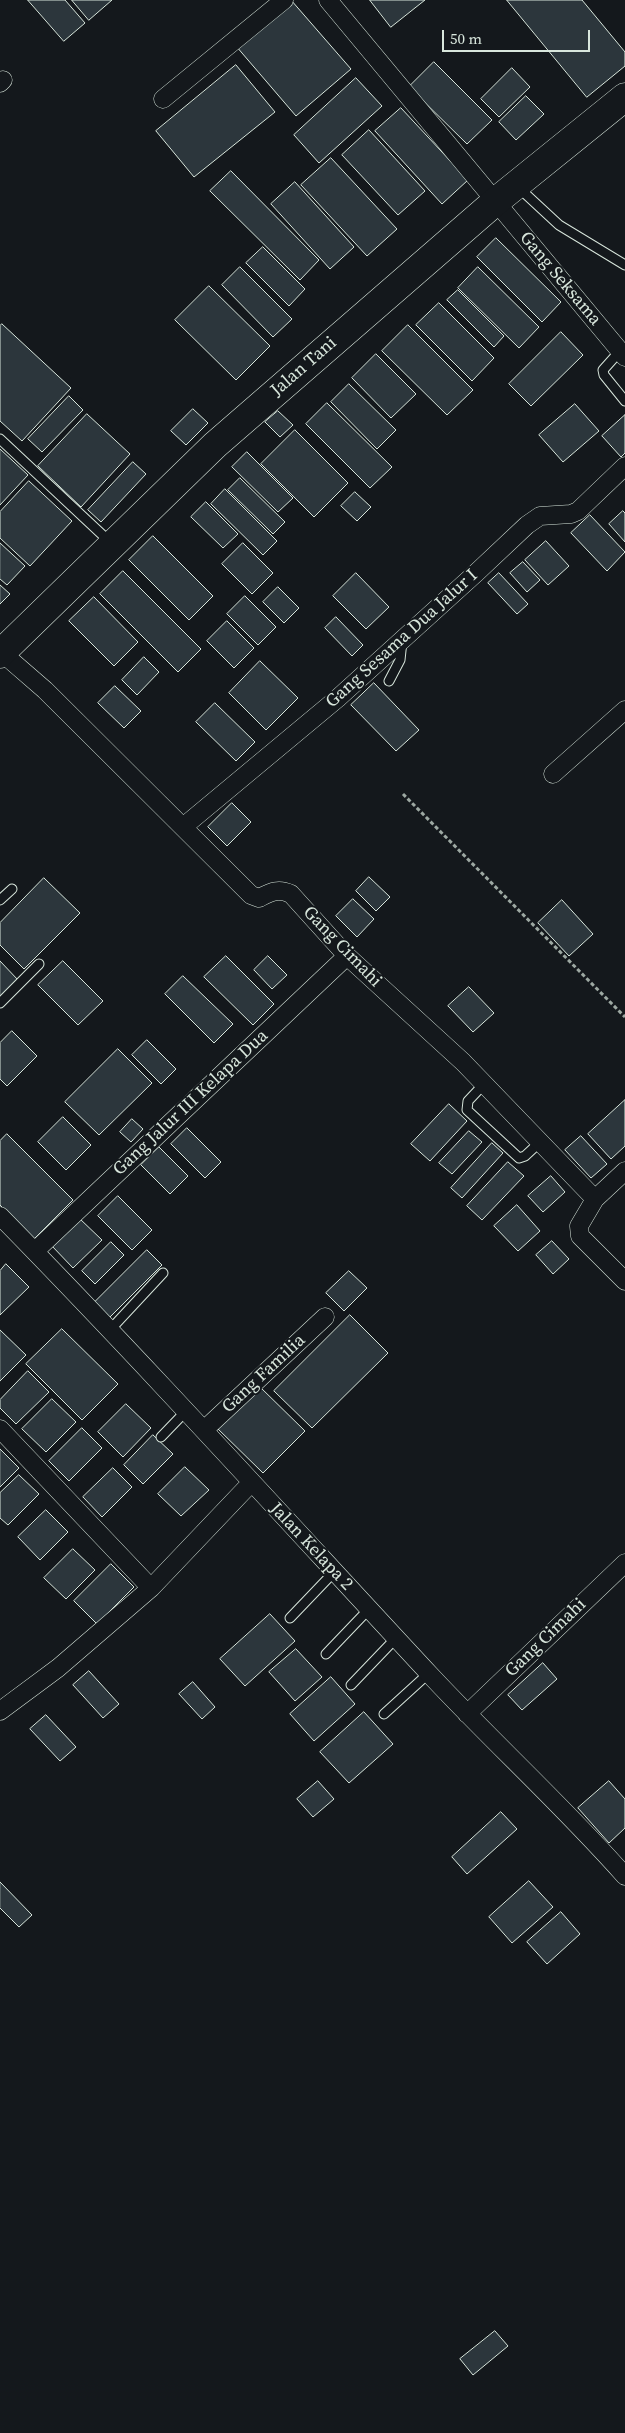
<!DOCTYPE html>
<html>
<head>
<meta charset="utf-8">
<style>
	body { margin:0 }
	#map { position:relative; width:625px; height:2433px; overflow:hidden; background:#14181c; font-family:"Source Serif 4",serif }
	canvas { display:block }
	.scale { position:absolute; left:442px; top:30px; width:148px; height:22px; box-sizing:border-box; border:2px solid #d8e6dc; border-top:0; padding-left:6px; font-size:15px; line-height:18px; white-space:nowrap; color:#d8e6dc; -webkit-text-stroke:4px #14181c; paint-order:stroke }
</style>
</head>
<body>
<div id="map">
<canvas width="625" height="2433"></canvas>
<div class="scale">50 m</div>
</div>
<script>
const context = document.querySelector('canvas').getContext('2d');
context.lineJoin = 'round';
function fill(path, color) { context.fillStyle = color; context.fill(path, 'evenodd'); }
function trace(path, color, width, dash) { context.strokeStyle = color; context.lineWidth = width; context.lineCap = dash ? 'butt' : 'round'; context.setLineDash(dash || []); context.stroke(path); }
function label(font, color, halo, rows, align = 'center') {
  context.font = font + ' "Source Serif 4",serif'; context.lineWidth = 4; context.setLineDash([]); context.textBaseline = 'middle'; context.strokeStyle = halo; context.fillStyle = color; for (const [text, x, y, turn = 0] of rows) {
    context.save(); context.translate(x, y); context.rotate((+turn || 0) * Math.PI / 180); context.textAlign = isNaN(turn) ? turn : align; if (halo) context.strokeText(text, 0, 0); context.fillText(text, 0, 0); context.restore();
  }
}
const building = new Path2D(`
	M28 0H65L85 23 64 41Z
	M72 0H112L89 20Z
	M291 0 351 69 296 116 236 46Z
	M370 0H425L391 27Z
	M507 0H582L625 52V66L587 97Z
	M434 62 492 120 467 144 409 87Z
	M236 65 275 112 194 177 156 131Z
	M512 68 530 87 499 117 481 99Z
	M356 78 382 106 319 163 294 135Z
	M526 96 544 114 516 140 499 122Z
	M401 108 468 180 442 204 375 131Z
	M369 130 425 191 398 215 342 155Z
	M331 158 397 229 367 256 301 185Z
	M231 171 319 260 300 280 210 191Z
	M295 182 354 247 330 269 271 204Z
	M496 238 561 302 542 322 477 257Z
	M263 247 305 289 289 306 246 263Z
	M240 267 292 319 273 337 222 285Z
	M478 267 539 327 519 348 458 288Z
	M209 286 270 346 236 380 175 320Z
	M458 290 504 336 494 347 447 300Z
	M439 303 494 358 472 381 416 325Z
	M2 324 71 388 22 441 0 421V326Z
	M408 325 473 390 447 415 382 351Z
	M561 332 583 355 531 406 509 384Z
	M376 354 416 394 391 418 352 378Z
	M349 384 396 430 377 449 331 402Z
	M69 396 83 410 42 452 28 439Z
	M327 403 392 467 370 488 306 424Z
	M575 404 599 431 563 462 539 435Z
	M193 409 208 423 186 445 171 431Z
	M278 411 293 425 280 437 265 422Z
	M87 414 130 454 81 507 38 466Z
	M625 415V453L621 457 602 436Z
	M295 430 348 483 314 517 261 464Z
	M0 449 28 475 0 505Z
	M247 452 293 498 278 512 232 467Z
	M133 462 146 474 101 522 88 510Z
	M240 478 285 522 273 534 228 490Z
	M29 481 72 521 30 566 0 538V512Z
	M225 489 277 541 263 555 211 504Z
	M355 492 371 507 357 521 341 506Z
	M206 502 238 534 223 548 191 517Z
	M623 511 625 513V542L609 524Z
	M590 515 625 552 607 571 571 533Z
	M153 536 213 596 189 620 129 560Z
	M546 541 569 566 548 585 525 560Z
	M0 543 25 566 7 585 0 579Z
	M243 543 273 573 252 594 222 564Z
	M523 562 540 580 527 592 510 573Z
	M123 571 201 649 178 672 100 594Z
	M356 573 389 607 366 629 333 596Z
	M499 573 528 604 517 614 488 583Z
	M0 585 10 594 0 604Z
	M278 587 299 608 284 623 263 602Z
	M245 596 276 627 258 645 227 614Z
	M94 597 138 642 114 666 69 621Z
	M336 617 363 645 352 656 325 628Z
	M227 621 254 648 234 668 207 641Z
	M144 657 159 672 137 695 122 680Z
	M260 661 298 698 266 730 229 693Z
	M374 683 419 730 396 751 351 705Z
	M115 686 141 711 124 728 98 703Z
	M215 703 255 742 236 761 196 722Z
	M232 803 251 822 227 846 208 827Z
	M369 877 390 897 376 911 356 891Z
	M44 878 80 913 24 969 0 945V923Z
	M353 899 374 919 357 937 336 916Z
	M562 900 593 934 569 956 538 923Z
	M226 956 274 1004 253 1025 204 977Z
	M268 956 287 975 272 989 254 970Z
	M0 961 18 980 1 997 0 996Z
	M63 961 103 1001 78 1025 38 985Z
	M183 976 233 1024 214 1043 165 994Z
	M469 987 494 1013 473 1032 448 1006Z
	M12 1031 37 1056 7 1086 0 1079V1043Z
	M147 1040 176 1069 161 1084 132 1055Z
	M118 1049 152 1083 99 1135 65 1102Z
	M625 1100V1146L611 1159 588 1134Z
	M449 1104 467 1121 430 1161 411 1144Z
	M63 1117 91 1145 66 1170 38 1142Z
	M132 1119 143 1129 131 1142 120 1132Z
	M187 1128 221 1162 205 1178 171 1144Z
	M469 1131 482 1142 452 1174 439 1163Z
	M7 1134 73 1200 34 1239 0 1205V1141Z
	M581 1136 607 1164 591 1178 565 1150Z
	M492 1143 503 1153 462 1198 451 1188Z
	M159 1147 188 1176 170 1194 141 1165Z
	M508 1162 524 1176 482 1220 467 1206Z
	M551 1176 565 1192 543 1212 528 1196Z
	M118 1196 152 1230 132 1250 98 1216Z
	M517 1205 540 1231 518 1251 494 1226Z
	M79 1218 102 1240 73 1268 51 1245Z
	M552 1241 569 1259 553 1274 536 1255Z
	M111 1242 124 1255 95 1284 82 1271Z
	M147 1250 162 1265 109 1318 94 1303Z
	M6 1264 29 1287 0 1315V1271Z
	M349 1271 367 1288 344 1311 326 1293Z
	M350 1315 388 1353 312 1428 274 1391Z
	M62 1329 118 1384 82 1420 26 1364Z
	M0 1330 26 1355 0 1381Z
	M28 1371 49 1392 16 1424 0 1408V1400Z
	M259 1386 305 1431 263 1473 217 1428Z
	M52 1399 76 1422 46 1452 22 1429Z
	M126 1404 151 1428 123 1457 98 1432Z
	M82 1428 102 1448 69 1481 49 1461Z
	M153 1435 173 1454 143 1484 124 1465Z
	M0 1449 19 1468 0 1487Z
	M185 1467 209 1490 181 1516 158 1494Z
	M113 1468 132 1487 102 1517 83 1497Z
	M19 1475 39 1494 8 1525 0 1518V1493Z
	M46 1510 68 1532 40 1560 18 1537Z
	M73 1549 95 1570 66 1599 44 1578Z
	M111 1564 134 1587 97 1624 74 1601Z
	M270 1614 295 1641 245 1686 220 1659Z
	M296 1649 322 1677 295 1701 269 1672Z
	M543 1663 557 1679 522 1710 508 1695Z
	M89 1671 119 1704 103 1718 73 1685Z
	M331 1677 355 1704 314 1741 290 1714Z
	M193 1682 215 1707 202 1719 179 1694Z
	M364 1712 393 1744 349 1783 320 1752Z
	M46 1715 76 1747 60 1761 30 1729Z
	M318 1781 334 1799 313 1817 297 1799Z
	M609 1781 625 1799V1828L609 1843 578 1808Z
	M501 1812 517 1829 467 1874 452 1857Z
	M529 1881 553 1907 512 1943 489 1917Z
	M0 1882 32 1915 19 1927 0 1908Z
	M561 1912 580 1934 547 1964 527 1942Z
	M495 2331 508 2346 473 2375 460 2359Z`);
fill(building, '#2c363c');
trace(building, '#d8e6dc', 1);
const lane = new Path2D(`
	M518 187 559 225 625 265
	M620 351 603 370 604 375 625 401
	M0 439 110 542
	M389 681 400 660 402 641
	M0 900 12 889
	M0 1003 39 964
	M484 1084 468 1101 467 1110 519 1158 525 1156 540 1142
	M109 1331 163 1273
	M161 1437 186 1411
	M290 1618 334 1572
	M326 1654 369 1609
	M351 1685 396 1638
	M384 1714 429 1673`);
const street = new Path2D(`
	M328 0 625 357
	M0 83 3 80
	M163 99 284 0
	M0 651 45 690 251 895 259 898C271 892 278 888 291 894L347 956 463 1062 595 1199 579 1226 580 1236 625 1281
	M553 774 625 710
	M183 827 338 698 476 573 527 525 540 516 571 514 578 511 625 466
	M595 1199 625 1171
	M0 1216C148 1367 290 1524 434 1679 497 1746 565 1808 625 1876
	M35 1251 347 956
	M0 1429 151 1588
	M204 1430 325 1317
	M0 1711 58 1668 151 1588 251 1483
	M467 1714 625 1563`);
const highway = new Path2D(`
	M0 654 215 445 495 202 625 97`);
trace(lane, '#d8e6dc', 11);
trace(street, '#d8e6dc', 19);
trace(highway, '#d8e6dc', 29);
trace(new Path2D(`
	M403 794 625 1017`), '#9da8a2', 3, [4, 2.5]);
trace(lane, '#14181c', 9);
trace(street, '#14181c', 18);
trace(highway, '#14181c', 28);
label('18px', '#d8e6dc', '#14181c', [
	["Gang Seksama",560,279,50],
	["Jalan Tani",304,367,-41],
	["Gang Sesama Dua Jalur I",402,639,-42],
	["Gang Cimahi",342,947,46],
	["Gang Jalur III Kelapa Dua",191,1103,-43],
	["Gang Familia",264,1374,-43],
	["Jalan Kelapa 2",311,1547,47],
	["Gang Cimahi",546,1638,-44]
]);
</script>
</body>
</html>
